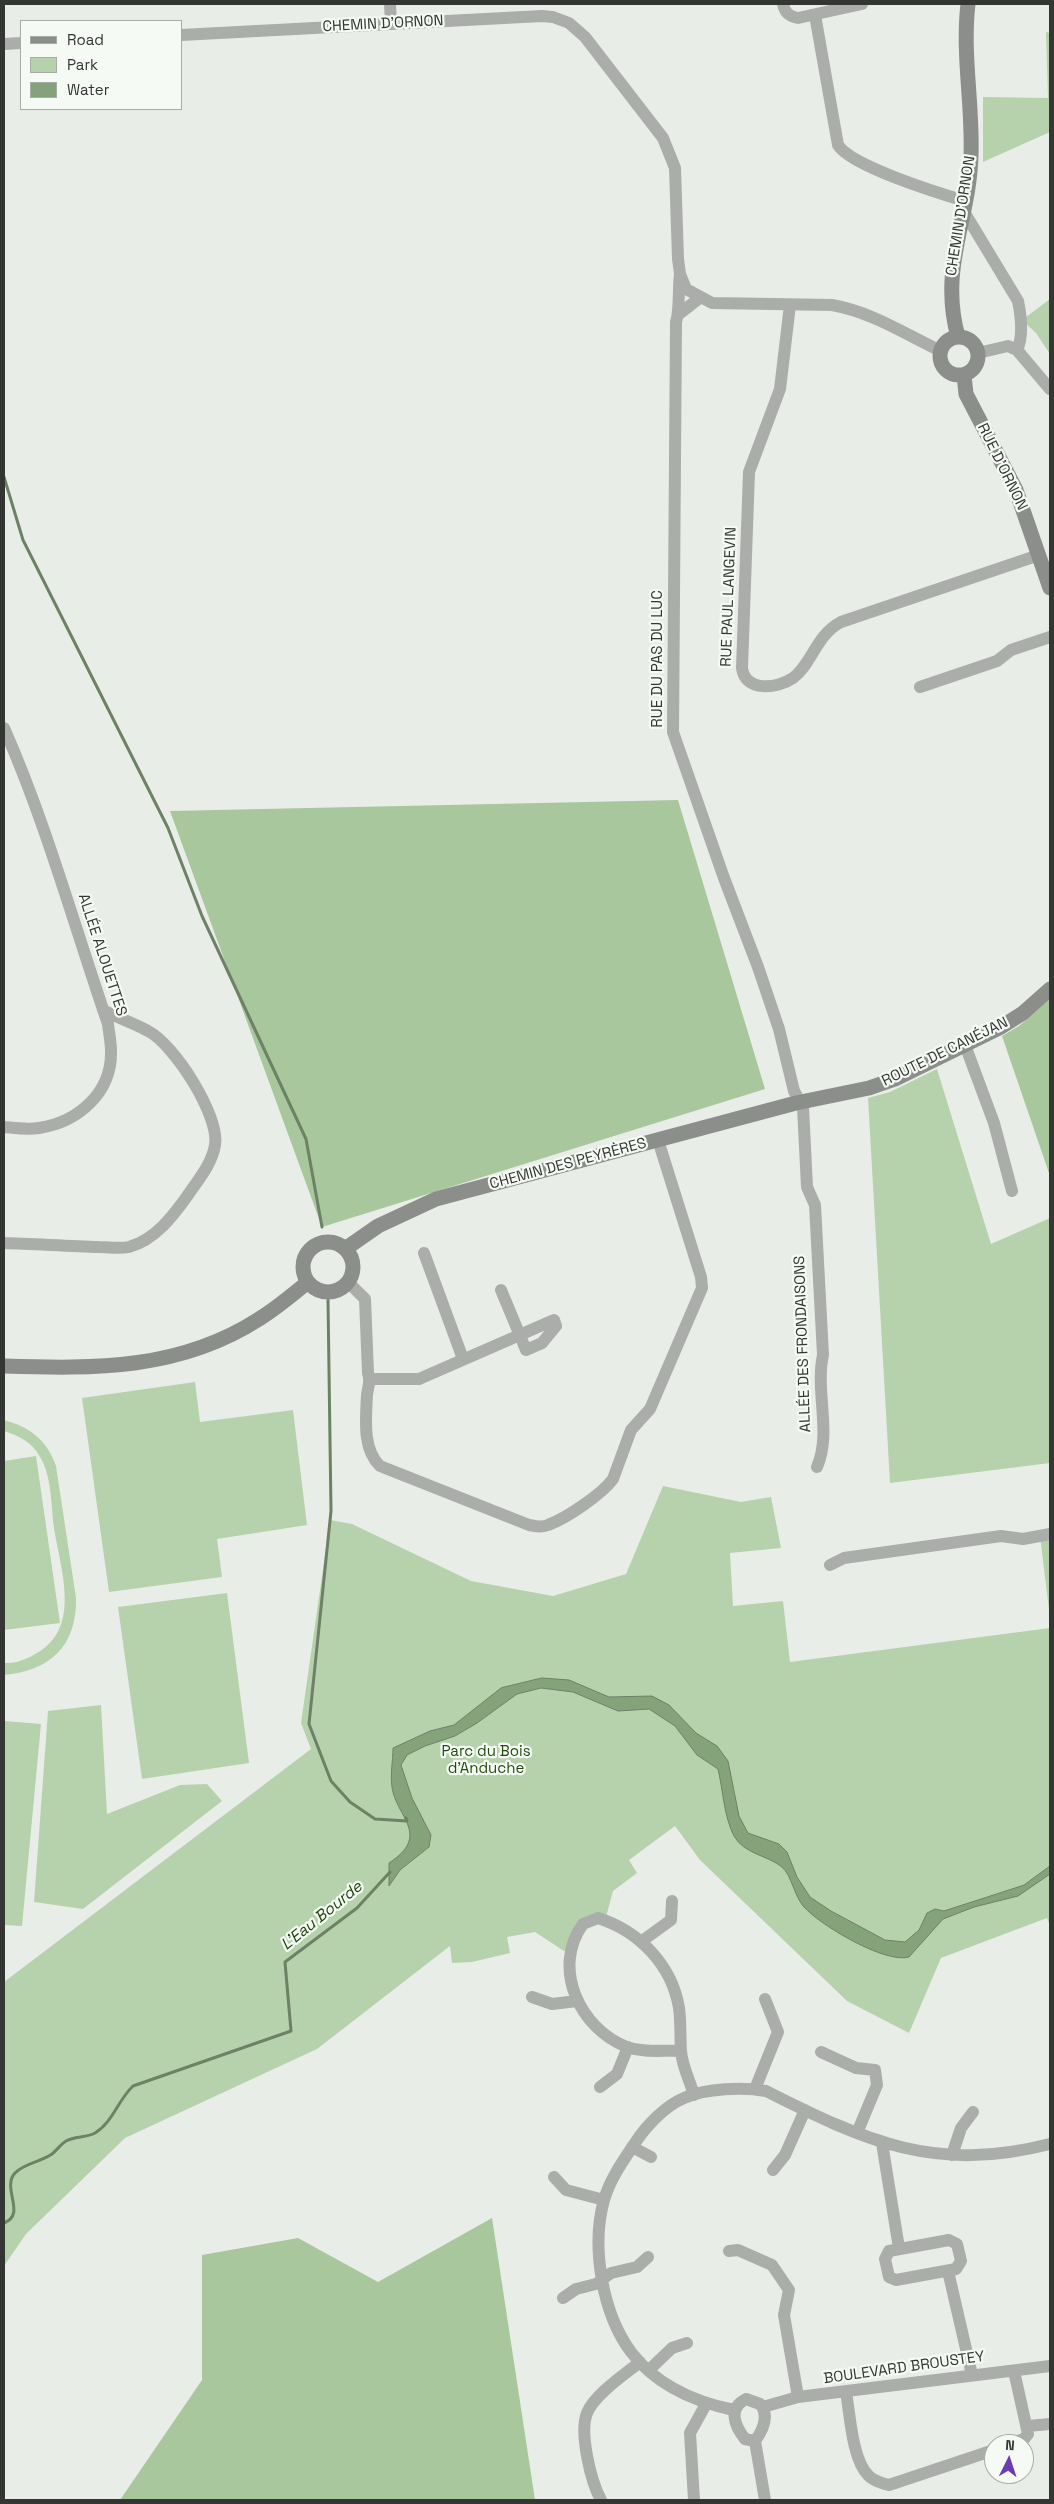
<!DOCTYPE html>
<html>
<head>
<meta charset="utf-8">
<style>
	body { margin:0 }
	#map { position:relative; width:1054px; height:2504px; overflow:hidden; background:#e9ede7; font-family:"Space Grotesk",sans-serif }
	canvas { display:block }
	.frame { position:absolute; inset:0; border:5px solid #343634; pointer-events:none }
	.legend { position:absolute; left:20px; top:20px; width:162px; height:90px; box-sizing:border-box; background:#f6faf5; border:1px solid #a8aca8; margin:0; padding:6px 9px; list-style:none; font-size:15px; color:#343634 }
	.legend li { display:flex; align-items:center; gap:10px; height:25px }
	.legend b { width:25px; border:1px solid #a8aca8 }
	.north { position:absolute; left:984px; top:2434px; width:50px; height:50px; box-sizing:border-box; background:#f6faf5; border:1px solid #a8aca8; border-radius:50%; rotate:4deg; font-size:14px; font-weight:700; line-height:20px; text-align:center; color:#343634 }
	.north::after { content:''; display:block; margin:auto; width:18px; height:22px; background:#6d3cb3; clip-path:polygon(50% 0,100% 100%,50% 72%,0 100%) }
</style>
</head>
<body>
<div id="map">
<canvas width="1054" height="2504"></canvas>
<div class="frame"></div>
<ul class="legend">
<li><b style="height:6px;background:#8c8e8b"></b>Road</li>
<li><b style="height:14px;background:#b6d2ac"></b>Park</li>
<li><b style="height:14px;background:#85a37a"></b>Water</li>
</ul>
<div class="north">N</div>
</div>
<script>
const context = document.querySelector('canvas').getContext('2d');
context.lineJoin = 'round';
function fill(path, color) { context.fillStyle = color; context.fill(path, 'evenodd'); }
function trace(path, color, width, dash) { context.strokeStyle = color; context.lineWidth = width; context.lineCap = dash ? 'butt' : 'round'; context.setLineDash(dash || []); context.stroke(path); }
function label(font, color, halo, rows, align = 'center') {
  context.font = font + ' "Space Grotesk",sans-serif'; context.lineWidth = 4.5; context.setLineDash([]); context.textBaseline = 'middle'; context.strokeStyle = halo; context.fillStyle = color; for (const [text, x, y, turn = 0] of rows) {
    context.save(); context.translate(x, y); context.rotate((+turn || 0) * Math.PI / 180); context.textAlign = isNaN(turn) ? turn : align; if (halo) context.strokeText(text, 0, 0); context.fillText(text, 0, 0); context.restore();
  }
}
fill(new Path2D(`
	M1046 32 1050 33V132L983 162V97L1048 98Z
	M1050 299V354L1036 333 1022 320Z
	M937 1069 991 1244 1050 1218V1463L890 1483 868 1098 890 1092Z
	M195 1382 200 1422 293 1410 307 1525 217 1539 222 1577 109 1592 82 1398Z
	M4 1420C30 1427 47 1440 56 1466L76 1598C77 1646 50 1671 4 1675V1663C18 1664 32 1657 43 1649 80 1622 60 1567 54 1528 51 1506 52 1476 40 1457 32 1442 19 1436 4 1431Z
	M36 1456 60 1623 4 1630V1461Z
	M663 1486 741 1502 771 1497 781 1548 730 1553 733 1606 783 1601 790 1662 1050 1628V1926L1047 1918 941 1958 909 2033 847 2001 700 1860 675 1826 629 1860 637 1873 613 1891 606 1917 590 1919 572 1950 564 1951 535 1932 507 1937 510 1953 472 1962 452 1963 450 1946 317 2049 125 2138 26 2234 4 2266V1982L311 1749 301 1723 330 1520 352 1524 471 1581 553 1596 626 1574Z
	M1040 1536H1050V1618Z
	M227 1593 249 1763 142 1779 118 1607Z
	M101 1705 107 1814 180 1785 207 1784 222 1801 83 1909 34 1902 48 1711Z
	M4 1721 41 1724 22 1926 4 1925Z`), '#b6d2ac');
fill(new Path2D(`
	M678 800 765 1089 322 1227 170 811Z
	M1050 999V1176L1002 1036 1019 1026Z
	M492 2218 535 2500H120L202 2380V2255L298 2238 378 2282Z`), '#a8c79d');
const water = new Path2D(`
	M542 1678 569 1680 609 1697 652 1696 669 1705 696 1733 717 1746 728 1761 739 1816 748 1833 779 1844 787 1852 797 1877 810 1897 831 1911 885 1940 905 1942 919 1930 927 1913 935 1909 944 1911 1015 1888 1024 1885 1050 1866V1874L1018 1896 974 1907 943 1919 909 1957C885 1964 820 1925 804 1907 794 1896 792 1876 782 1867 767 1855 744 1854 734 1836 724 1817 723 1790 718 1769L697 1755 675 1726 649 1709 618 1711 573 1692 541 1688 517 1694 477 1723 455 1736 425 1746 407 1755 401 1765 412 1798 431 1835 429 1847 400 1870 389 1886V1863C432 1835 396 1817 392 1787 390 1775 393 1760 393 1748L430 1731 454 1725 501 1688Z`);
fill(water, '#85a37a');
trace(water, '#6d8265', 1);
trace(new Path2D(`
	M4 477 23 540 168 828 202 916 306 1139 322 1227
	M328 1300 331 1511 309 1724 331 1781 350 1802 375 1819 407 1821 406 1818
	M4 2223C27 2214 1 2188 15 2173 24 2163 41 2162 52 2154 57 2150 61 2144 66 2141 75 2136 86 2138 95 2133 113 2122 118 2100 133 2086L291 2031 285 1962 357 1908 390 1872`), '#6d8265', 3);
trace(new Path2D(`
	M390 4 391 23
	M783 4C785 13 789 16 798 18L862 4
	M815 15 838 145C851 166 938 193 965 201
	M181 35 542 16 553 17 569 23 585 37 663 138 675 168 678 259 680 274 686 289 712 303 832 305C872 312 905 334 941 351
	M4 44 21 43
	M963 210 1018 301C1021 316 1024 336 1017 350
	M680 274C678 288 680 310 676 322L673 732 724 878 758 967 779 1029 794 1091 803 1107 807 1187 815 1205 823 1355C815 1391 832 1433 817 1467
	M790 305 780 389 749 472 742 668C745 692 777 689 793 678 812 664 816 635 841 622L1039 555
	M679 314 701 297
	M978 353 1008 346 1017 350 1050 389
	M920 687 997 661 1011 650 1050 637
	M4 728C46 823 74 925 108 1024 109 1033 111 1042 111 1051 112 1093 78 1122 39 1128 28 1130 15 1128 4 1127
	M965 1045 994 1123 1012 1191
	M4 1243C35 1244 67 1246 99 1247 108 1247 120 1249 129 1247 155 1240 173 1216 188 1195 198 1180 212 1164 215 1145 220 1116 174 1044 148 1031 134 1023 118 1018 103 1010
	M424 1253 463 1359
	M348 1282 365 1299 368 1373C371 1382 368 1386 367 1395 366 1418 362 1449 380 1466L529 1525C535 1526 542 1528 548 1525 567 1518 602 1494 613 1479L631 1430 650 1409 702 1288 701 1277 658 1140
	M370 1379H419L554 1320 556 1326 542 1343 526 1350 501 1290
	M830 1565 844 1558 1001 1536 1023 1539 1050 1534
	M642 1941 671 1920 672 1901
	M532 1997 552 2004 577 2001
	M681 2051C665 2050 643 2053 627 2047 580 2029 551 1968 583 1924L598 1918C639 1931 672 1965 679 2008 681 2022 680 2036 681 2051 682 2066 690 2081 694 2095
	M821 2052 856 2068 875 2070 877 2085 857 2133
	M600 2087 617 2074 628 2047
	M755 2089 778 2032 765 1999
	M882 2143 899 2248
	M632 2147 651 2157
	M952 2155 961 2128 973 2112
	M773 2170 785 2155 805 2110
	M554 2177 566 2190 604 2200
	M949 2240 957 2244 961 2261 956 2269 896 2280 889 2277 885 2259 889 2251Z
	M729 2251 738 2250 772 2265 789 2290 784 2315 798 2397
	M948 2271 972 2375
	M563 2298 576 2289 596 2284 611 2273 637 2267 648 2257
	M649 2370 672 2348 687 2343
	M846 2392C850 2414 852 2459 868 2475 873 2481 882 2483 889 2485L994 2450
	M746 2399 760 2404C770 2416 763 2430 755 2441L745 2439C734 2425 728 2408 746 2399Z
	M763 2407 798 2397 1050 2366
	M734 2410C695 2402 656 2385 631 2352 602 2313 591 2246 604 2200 610 2179 623 2161 635 2143 646 2126 665 2106 684 2098 706 2088 744 2087 766 2091 867 2142 936 2173 1050 2144
	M1028 2426 1050 2424
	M755 2441 765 2500
	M1009 2444 1024 2439 1028 2434 1014 2371
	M601 2500C591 2482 579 2433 587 2413 594 2395 625 2374 640 2362
	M694 2500 690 2433 706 2404`), '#abadab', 12);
trace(new Path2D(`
	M940 356a19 19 0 1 1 38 0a19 19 0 1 1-38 0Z
	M958 337C939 268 969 222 971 156 973 105 962 55 968 4
	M964 375 966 394 1016 490 1050 588
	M303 1267a25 25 0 1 1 50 0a25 25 0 1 1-50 0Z
	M345 1249 378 1226 436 1199 796 1103 869 1088 895 1079 1001 1027 1023 1013 1050 989
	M4 1366C95 1369 180 1370 259 1319 277 1308 292 1295 308 1282`), '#8c8e8b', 15);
label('15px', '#343634', '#f6faf5', [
	["CHEMIN D'ORNON",383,24,-3],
	["CHEMIN D'ORNON",961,216,-81],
	["RUE D'ORNON",1002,467,64],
	["RUE PAUL LANGEVIN",729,597,-88],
	["RUE DU PAS DU LUC",658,659,-90],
	["ALLÉE ALOUETTES",102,955,72],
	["ROUTE DE CANÉJAN",945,1052,-26],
	["CHEMIN DES PEYRÈRES",568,1164,-15],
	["ALLÉE DES FRONDAISONS",803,1344,-92],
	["BOULEVARD BROUSTEY",904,2368,-8]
]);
label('15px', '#234b0f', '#f6faf5', [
	["Parc du Bois",486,1752],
	["d'Anduche",486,1769]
]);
label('italic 16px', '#1e4509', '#f6faf5', [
	["L'Eau Bourde",322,1916,-39]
]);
</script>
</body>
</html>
